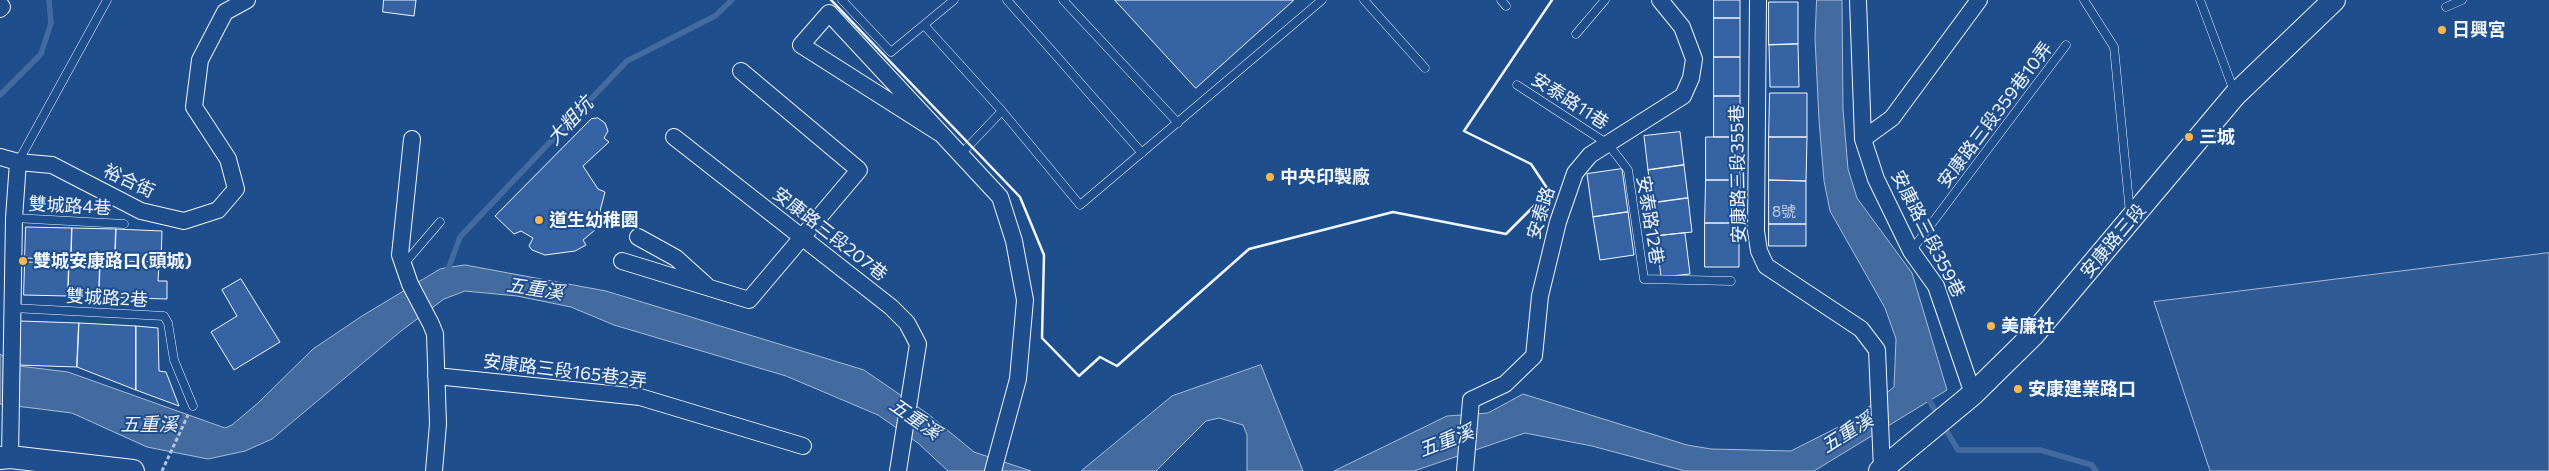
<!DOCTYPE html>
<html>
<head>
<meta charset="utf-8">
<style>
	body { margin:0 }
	canvas { display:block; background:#1f4e8c }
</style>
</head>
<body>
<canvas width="2549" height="471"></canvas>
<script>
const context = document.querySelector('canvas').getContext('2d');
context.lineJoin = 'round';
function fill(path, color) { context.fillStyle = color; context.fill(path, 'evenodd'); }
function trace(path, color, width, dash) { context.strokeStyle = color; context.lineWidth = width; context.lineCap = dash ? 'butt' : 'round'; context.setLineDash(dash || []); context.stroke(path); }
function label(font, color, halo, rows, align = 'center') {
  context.font = font + ' Commissioner,"Noto Sans TC",sans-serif'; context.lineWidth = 4; context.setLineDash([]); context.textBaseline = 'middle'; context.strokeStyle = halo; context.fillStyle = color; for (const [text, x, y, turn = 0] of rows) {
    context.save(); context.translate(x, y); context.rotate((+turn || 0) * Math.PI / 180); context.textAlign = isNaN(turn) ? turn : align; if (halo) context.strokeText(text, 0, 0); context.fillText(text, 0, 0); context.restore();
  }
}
const green = new Path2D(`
	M2549 253V471H2210L2154 302Z`);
fill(green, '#305b95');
trace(green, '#a8bbd7', 1);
const water = new Path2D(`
	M1817 0H1842L1843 109 1848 169 1857 198 1912 273 1947 390 1814 471H1685L1592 446 1525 433 1414 471H1334L1447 416 1488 413 1523 394 1687 445 1711 449 1791 451 1852 420 1894 387 1896 339 1885 308 1830 211 1824 181 1819 120 1815 38Z
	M465 265 606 291 864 370 928 414 974 452 1031 471H948L918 443 878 415 786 376 614 325 571 307 517 296 465 291 444 299 401 331 272 439 245 451 208 459 147 447 72 413 0 404V354L19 366 68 372 225 428 232 425 258 403 313 349 362 316 440 269Z
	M1261 365 1303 471H1247V435L1243 425 1219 418 1206 421 1156 471H1081L1172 396Z`);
fill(water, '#446ba0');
trace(water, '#a8bbd7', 1);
trace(new Path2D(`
	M0 95 41 54 51 23 49 0
	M446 275 460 237 627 61 715 16 732 0
	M1926 395 1939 417
	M1943 425 1958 450H2040L2092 465 2096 471`), '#446ba0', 5.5);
const building = new Path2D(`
	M384 0H416L414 16 383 12Z
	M1115 0H1294L1196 88Z
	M1714 0H1740V18H1714Z
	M1769 2H1798V44L1769 45Z
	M1714 18H1740V57H1714Z
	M1798 44 1799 87H1770L1769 45Z
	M1714 57H1740V96H1714Z
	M1770 93H1807V137H1769Z
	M1714 96H1740V137H1714Z
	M598 118 605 123 608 131 604 138 609 142 583 166 598 189 605 192 595 230 583 240 586 245 575 251 545 255 532 250 529 246 533 238 521 231 514 234 495 216 591 119Z
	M1680 132 1684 165 1648 170 1644 136Z
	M1706 137H1740V180H1706Z
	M1769 137H1807L1806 181 1769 180Z
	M1684 165 1688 198 1652 203 1648 170Z
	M1622 169 1628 212 1593 217 1587 174Z
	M1706 180H1740L1739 223H1705Z
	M1769 180 1806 181V224H1769Z
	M1688 198 1692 232 1656 236 1652 203Z
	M1628 212 1634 255 1600 260 1593 217Z
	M1705 223H1739V267H1705Z
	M1769 224H1806V246H1769Z
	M26 227 72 228 71 260 25 258Z
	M72 228 116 229 115 261 71 260Z
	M116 229 162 231 161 262 115 261Z
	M1685 233 1690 274 1661 277 1656 236Z
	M25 262 69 263 68 296 24 295Z
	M69 263 100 264 99 297 68 296Z
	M100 264 159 265 158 281H167V299L99 297Z
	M241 279 280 342 234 370 211 332 237 316 222 290Z
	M20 321 79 323 77 367 18 365Z
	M79 323 136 326V390L77 367Z
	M136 326 158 328 159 371 166 372 179 406 136 390Z`);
fill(building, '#3563a3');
trace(building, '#f2f6ff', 1);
const lane = new Path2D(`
	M842 0 891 52 954 0
	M1007 0 1142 153
	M1063 0 1178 123
	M1364 0 1425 68
	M1501 0 1506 6
	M2084 0 2114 47 2130 213
	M2200 0 2234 91
	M2446 7 2462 0
	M925 26 1002 111 1080 205 1322 0
	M1576 34 1605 0
	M1517 85 1608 144 1628 170 1644 279 1731 281
	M961 154 1002 111
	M18 162 107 0
	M14 218 124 224
	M1911 251 2066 45
	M404 264 440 222
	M13 308 164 316 168 323 174 360 193 406`);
const street = new Path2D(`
	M1758 0 1756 231 1759 251 1766 266 1861 329 1877 350 1882 470
	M1858 0 1863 139 1876 179 1911 251 1936 286 1973 394
	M0 4 2 7 0 9
	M941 134 801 45 829 13 1000 197 1014 241 1025 300 1018 379 993 471
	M674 137 891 307 907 323 918 344 898 471
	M412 139 400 255 410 284 431 324 435 334 438 424 434 471
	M1863 139 1892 118 1979 0
	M0 157 18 162 52 165 141 211 184 221 218 210 236 189 228 159 194 107 200 60 225 12 247 0
	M638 237 676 258 707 286
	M622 261 749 300 859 170 741 71
	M436 376 640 397 803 446
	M10 457 14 218 18 162
	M1465 471 1471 400 1505 384 1534 356 1540 296 1558 222 1575 173 1590 155 1683 96 1691 78 1694 59 1682 27 1660 0`);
const secondary = new Path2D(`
	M0 458 10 457 133 471
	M1880 471 1973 394 2033 335 2235 95 2334 0`);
trace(lane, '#f2f6ff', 9);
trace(street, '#f2f6ff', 18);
trace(secondary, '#f2f6ff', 24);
trace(new Path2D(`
	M162 471 188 415`), '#b3c4dc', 3, [4, 2.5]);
trace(lane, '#1f4e8c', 8);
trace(street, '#1f4e8c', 16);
trace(secondary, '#1f4e8c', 22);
trace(new Path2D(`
	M831 0 1020 197 1044 255 1042 338 1079 376 1100 357 1117 366 1249 249 1393 212 1506 234 1549 191 1531 164 1464 131 1552 0`), '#f2f6ff', 2.5);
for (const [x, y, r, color] of [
	[2442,30,5,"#ffb74d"],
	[2189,137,5,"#ffb74d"],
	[1270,177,5,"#ffb74d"],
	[539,220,5,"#ffb74d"],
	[23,261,5,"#ffb74d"],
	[1991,326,5,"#ffb74d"],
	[2018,389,5,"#ffb74d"]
]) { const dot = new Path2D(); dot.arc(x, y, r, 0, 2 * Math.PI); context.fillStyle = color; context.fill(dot); trace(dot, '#1f4e8c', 2); }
label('15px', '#c3d1e8', null, [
	["8號",1784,212]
]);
label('bold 18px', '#f2f6ff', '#1f4e8c', [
	["日興宮",2452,30],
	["三城",2199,137],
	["中央印製廠",1280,177],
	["道生幼稚園",549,220],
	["雙城安康路口(頭城)",33,261],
	["美廉社",2001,326],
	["安康建業路口",2028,389]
], 'left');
label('18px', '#f2f6ff', '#1f4e8c', [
	["安泰路11巷",1570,101,33],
	["安康路三段359巷10弄",1995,115,-53],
	["安康路三段355巷",1738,174,-91],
	["裕合街",129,181,25],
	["雙城路4巷",70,206,3],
	["安泰路",1541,213,-73],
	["安泰路12巷",1650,220,81],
	["安康路三段207巷",830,234,38],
	["安康路三段359巷",1928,234,63],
	["安康路三段",2113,241,-50],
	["雙城路2巷",107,298,3],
	["安康路三段165巷2弄",565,371,7]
]);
label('italic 19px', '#f2f6ff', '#1f4e8c', [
	["大粗坑",570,121,-47],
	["五重溪",535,289,9],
	["五重溪",915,419,35],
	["五重溪",149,425],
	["五重溪",1847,433,-32],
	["五重溪",1446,441,-21]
]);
</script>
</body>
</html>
